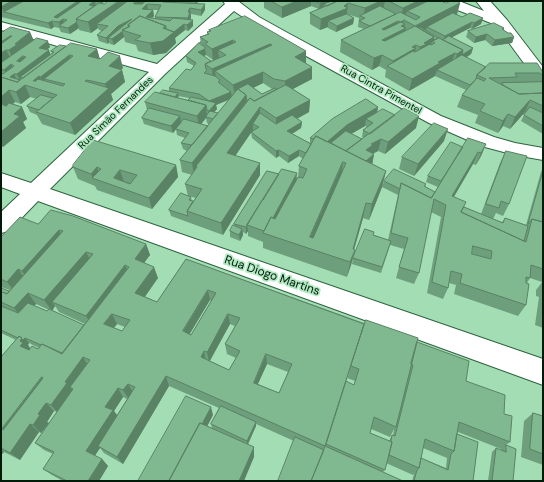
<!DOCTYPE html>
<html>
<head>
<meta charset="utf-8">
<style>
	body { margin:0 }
	#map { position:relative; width:544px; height:482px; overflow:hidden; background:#a3ddb3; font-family:"DM Sans",sans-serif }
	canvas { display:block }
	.frame { position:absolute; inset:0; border:2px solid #03190a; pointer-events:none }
</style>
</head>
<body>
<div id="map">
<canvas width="544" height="482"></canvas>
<div class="frame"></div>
</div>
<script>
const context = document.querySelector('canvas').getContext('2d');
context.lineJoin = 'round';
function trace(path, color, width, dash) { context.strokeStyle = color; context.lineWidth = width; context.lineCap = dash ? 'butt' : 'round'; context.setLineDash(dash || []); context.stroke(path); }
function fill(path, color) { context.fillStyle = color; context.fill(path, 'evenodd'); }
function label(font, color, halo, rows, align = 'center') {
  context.font = font + ' "DM Sans",sans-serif'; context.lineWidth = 3.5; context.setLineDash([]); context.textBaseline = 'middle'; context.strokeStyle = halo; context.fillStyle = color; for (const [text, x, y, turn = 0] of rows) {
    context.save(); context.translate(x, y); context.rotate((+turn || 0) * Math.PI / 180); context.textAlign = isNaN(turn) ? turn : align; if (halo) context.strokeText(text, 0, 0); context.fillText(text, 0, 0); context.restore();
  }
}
const minor = new Path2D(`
	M223 1H238L259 17 286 32 441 116 494 137 515 143 543 148V160L515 155 481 146 429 123 275 39 234 11 166 73 50 189 543 359V385L38 201 9 231 1 233V212L20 194 1 187V173L31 183 149 72 1 30V22L157 64 225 4Z
	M440 1H459L484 11 476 1H490L507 20 543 67V83L537 81 496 25 442 4Z`);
trace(minor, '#2d6440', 2);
fill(minor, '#fff');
fill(new Path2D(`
	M1 1H105L102 3 104 4 106 2V1H198L197 3 205 10 201 16 191 14V18L190 20 193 26 188 31 185 30 175 38 176 43 166 53 153 55 138 51 136 45 125 42 124 37 114 45 110 44 109 42 108 44 99 41 97 35 102 31 99 30 98 28 91 33 79 30V28L70 34 61 32 59 28 54 27 51 29 1 17ZM152 10H158L155 17V19L152 18 154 16 153 10Z
	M264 1H440L446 3H460L457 14H456L462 17 483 18 481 24 472 29 470 28 451 37 473 48 471 54 466 58 486 67 543 72V134L521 121 524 115 526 112H525L510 129 503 126 498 133 475 123 478 115 457 107 462 95 466 90 435 76 409 91 385 77 386 70 379 66 372 70 340 52 341 40 364 29 358 27 359 18 347 14 354 18 353 24 336 32 328 28V27L320 30 310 24V13L319 9 311 6 282 18 264 8Z
	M504 28V30L514 37 512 43 492 46 485 40 474 43 466 37 468 31Z
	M209 30 306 51 305 63 312 79 293 89 310 100 309 112 297 119 302 122 301 128 292 134 310 143V138L378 107 377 112 416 128 385 154 378 151 373 153 374 154 372 164 386 171 382 187 369 220 363 218 354 250H355L351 265 347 277 263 248V242L248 236V231L246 234 243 232V235L240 241 230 237V231L234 226V224L267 171 297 178 298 177 299 166 303 159 299 156 288 163 279 156 276 158 252 138 251 132 235 156 260 175 223 235 171 216 169 210 191 197 192 201H193L196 198 188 196 185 184 192 175 182 172 180 160 187 151 183 149 181 143 185 138 177 135 176 129 181 123 173 133 144 124 142 118 147 110 145 102 160 93 169 91V88L191 70 194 66 187 62 186 56 201 45 200 37 207 34V32H209ZM206 55 213 60 211 61 204 56ZM263 83 272 89 262 94 253 88ZM178 96 189 98 188 100 178 98ZM229 100 218 113 214 112 217 109 216 105ZM206 118 207 123 209 124 208 126 201 124ZM365 126 367 127 363 130 362 137 364 138 362 139 351 134Z
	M30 32 33 41 50 47 47 50 50 54 52 53 51 51 66 46 97 49 100 59 123 68 121 70H122L125 82 111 94 113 100 75 135 42 124 37 115 30 112 27 106 37 99 30 97 21 104 15 102 13 104 22 107 27 119 23 122 26 128 3 147 1 146V33Z
	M444 141 414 176 399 169 402 157Z
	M486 144 481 156 476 165 473 164 454 197 464 207 481 214 500 163 506 151 509 204 503 216 496 213 493 219 502 222 505 218 526 225 541 172 543 168V281L542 282 530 278 527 283 526 305 518 316 454 294 456 285 449 283 448 288 443 299 427 293 441 217 431 212 419 273 414 284 396 278 404 249 390 245 381 273 352 264 353 258 374 235 388 240 398 195 382 187 384 181 426 184 425 187 435 192 438 187 426 182 428 176 463 147Z
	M176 165 178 177 152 209 97 190 95 186 78 179 73 167Z
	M38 224 146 244 150 255 144 262 158 278 144 296 157 302 186 259 417 342 466 381 504 414 510 442 506 445 513 481H488L492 452 496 448 501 450V449L458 432 457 434 473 481H412L414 474 413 475 386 463 385 470 383 472 294 441 256 424V426L248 445 254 457 138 481 213 415 207 426 212 428 211 424 219 408 169 386 123 464 104 453 100 448 95 456 102 459 108 466 99 481H63L52 475 43 469 53 454 44 450 35 443 57 412 54 411 47 422 49 423 41 433 39 432 20 460 4 452 1 455V357L16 340 1 333V288L9 291 10 290 1 287V237ZM210 300 211 301 191 335 190 334ZM36 304 49 310 47 311 34 306ZM55 306 59 312 85 324 84 325 52 311ZM117 324 125 327 122 331 114 328ZM230 324 235 326 225 344 227 354 236 358 229 370 210 361ZM29 343 39 348 38 349 30 348 28 345ZM267 364 288 372 279 393 258 384ZM350 371 347 378 355 381 354 385 346 382ZM123 397 127 399 117 415 114 411ZM371 429 390 437 394 429 393 436 392 435 389 441 370 433ZM423 448 447 458 446 468 421 458Z
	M543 281V328L535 325 539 297 536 296V290Z
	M533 413 543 416V478L542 477 543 465 521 457 524 421Z`), '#6e9f7c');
fill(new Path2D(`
	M8 1H30L4 12 1 7Z
	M78 1H82L56 22 54 17Z
	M94 1H95L96 7 89 5Z
	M99 1H105L100 5Z
	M119 1H130L97 24 98 28 91 33 88 22Z
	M135 1H144V4L136 8Z
	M195 1H198L196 7Z
	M297 1H311V6L282 18V7Z
	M325 1H329V5L324 4V7L319 9 320 3Z
	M381 1H385L383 10 365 18 363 17 365 8Z
	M418 1H424L422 9 407 11 405 17 401 19 403 8Z
	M348 3 346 19 328 21V27L320 30 321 19Z
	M460 3 457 14 429 28 427 27 426 30 419 34 415 26Z
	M147 4 148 10 142 9Z
	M205 4V10L201 16V10Z
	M190 8 191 18 189 24 193 20V26L188 31 187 25 188 24V12Z
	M153 10 154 16 147 23 146 17Z
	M354 18 353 24 336 32 337 26Z
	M483 18 481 24 472 29 474 23Z
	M63 19 65 25 60 26 59 22Z
	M132 19 130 26 128 25 122 30 124 37 114 45 112 39 108 38 109 42 108 44 106 38 118 26Z
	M404 20 403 25 405 24 404 29 406 28 403 40 380 51 382 40 401 22Z
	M52 21 54 27 51 29 48 23Z
	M398 21 395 32H369Z
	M77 22 79 28 70 34 68 28Z
	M472 22 470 28 443 42 445 36Z
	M184 24 185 30 175 38 176 43 166 53 153 55 150 43 163 28 166 26 171 33Z
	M30 32 35 43 14 62 9 50H6L12 61 1 69V42L10 36 15 46V44Z
	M487 34 485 40 474 43 476 37Z
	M434 37 433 42 432 41 430 49 418 59 420 47 424 43Z
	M514 37 512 43 492 46 495 40Z
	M233 40V52L218 50 219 58 213 60 212 49Z
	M48 41 50 47 41 54 39 48Z
	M270 44V56L215 71 216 79 213 80 212 69Z
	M416 45 415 49 416 48 413 60 391 68 393 61Z
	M473 48 471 54 453 66 457 54 463 50Z
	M97 49 100 61 88 56Z
	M205 49 206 55 199 58 198 52Z
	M49 50 51 56 20 77 21 80 20 81 17 74Z
	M306 51V63L294 69 295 57Z
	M455 53 451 64 437 70 435 76 409 91 412 79 438 62Z
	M70 55 74 67 44 79 48 87 45 89 40 77 39 76 44 88 30 80Z
	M382 55 379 66 372 70 374 58Z
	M23 56 26 62 19 67 17 61Z
	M120 56 123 68 112 78 109 66Z
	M11 64 14 71 7 76 4 70Z
	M312 67V79L285 93V81Z
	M122 70 125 82 111 94 113 100 75 135 70 123 107 90 105 84Z
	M263 72V83L239 95 234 91 233 85Z
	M14 74 17 80 10 77Z
	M25 85 30 97 21 104 16 92Z
	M9 90 15 102 5 110 1 109V97Z
	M231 92 232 98 216 105 217 109 210 117 209 111V101Z
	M178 93 179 100 171 101Z
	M246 95 247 107 197 167 196 166 197 172 194 175 192 163Z
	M310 100 309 112 276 130V118Z
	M530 100 525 112 510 129 515 117Z
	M206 105 207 117H206V118L199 127 197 116Z
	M22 107 27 119 23 122 26 128 3 147 1 143V132L14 114Z
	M260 107V119L253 124V130L229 165 227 153Z
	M378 107 376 119H366L365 126 323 150 324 144 347 125Z
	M508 114 503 126 498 133 503 121Z
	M180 116 181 123 173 133 171 126Z
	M419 116 416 128 385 154 388 142Z
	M302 122 301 128 287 137V131Z
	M448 129 444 141 414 176 418 164Z
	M381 139 378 151 371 155 366 150 371 144Z
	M486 144 481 156 476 165 481 153Z
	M279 150V156L276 158V151Z
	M299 150V156L288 163 289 156Z
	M478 152 473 164 447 208 452 196Z
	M374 154 372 166 362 164Z
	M343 162 341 178 310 249V237Z
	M260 163V175L223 235 221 223Z
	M176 165 178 177 152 209 149 198Z
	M97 167 101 179H93L91 174Z
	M120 170 124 182 114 178Z
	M386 171 382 187 369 220 372 204Z
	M297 173 296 185 270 235 266 231Z
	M263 199V206L247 225 248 231 246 234V227Z
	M366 203 363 218 351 260 355 250 351 265 347 277 353 249Z
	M242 229 243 235 240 241 239 235Z
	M59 230 65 242 29 282 22 271Z
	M146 244 150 255 139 270 135 259Z
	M86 252 92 263 52 302 55 306 52 311 44 300Z
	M125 265 130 276 92 326 86 316Z
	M154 267 158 278 140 304 135 293Z
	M18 269 26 280 15 292 7 282Z
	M208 290 210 300 185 341 183 331Z
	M28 293 36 304 22 319 14 308Z
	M112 314 117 324 109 334 104 324Z
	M228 314 230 324 209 362 207 352Z
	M22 338H25L29 343 28 345 30 348 32 352 20 346V341Z
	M204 351 206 361 201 357Z
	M266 354 267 364 254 392V383Z
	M83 357 89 367 70 387 74 392 59 414 51 405 65 382Z
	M166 376 169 386 123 464 117 457Z
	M42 377 50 386 12 437 2 429Z
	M128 384 133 392 129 399 123 390Z
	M118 388 123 397 114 411 119 418 98 446 100 448 93 458 86 451 105 407Z
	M46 403 54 411 47 422 49 423 41 433 33 425 38 414Z
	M211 407 213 415 179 481H172Z
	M256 422V426L247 445V441Z
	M30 424 39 432 20 460 10 453Z
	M254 447V457L244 481H239Z
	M1 450 4 452 1 455Z
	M102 459 108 466 99 481H88Z`), '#5a8265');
const building = new Path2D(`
	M1 1H8L10 2 1 7Z
	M24 1H63L65 2 66 1H78L54 17 57 18 82 1H94L89 5 94 6 76 19 77 22 68 28 59 26 67 20 63 19 59 22 52 21 48 23 4 12Z
	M108 1H119L88 22 76 19 99 3 104 4Z
	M128 1H132L134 2V4H142L146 1H163V2L205 4 201 10 190 8 188 12H190L188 18 155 17 161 5 147 4 142 9 153 10 146 17 170 21 173 18 193 20 187 25 184 24 174 32 166 29V26L140 16 128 25 129 27 122 30 123 31 112 39 108 38 132 19 118 26 106 38 97 35 108 26 97 24Z
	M271 1H297L282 7Z
	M314 1H325L320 3Z
	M332 1H338L327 6 324 4Z
	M338 1H381L365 8 348 3 344 6 348 8 321 19 310 13Z
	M389 1H418L403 8Z
	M424 1H440L446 3 451 1H457L460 3 415 26 434 37 424 43 427 44 420 47 416 45 412 47 416 48 393 61 382 55 374 58 341 40 400 12 416 20 420 17 407 11 426 2ZM404 20 415 26 385 41 382 40 406 28 401 26 405 24 401 22 384 30 382 29 398 21 401 22Z
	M380 6 396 14 370 26 359 21 365 18 360 16Z
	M453 13 462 17 470 13 483 18 474 23 472 22 445 36 427 27Z
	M347 14 354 18 337 26 328 21Z
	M140 16 166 26 163 28 174 32 163 41 150 43 135 40 141 36 122 30 130 26 128 25Z
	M245 16 306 51 295 57 312 67 285 81 274 79 263 72 233 85 215 71 272 45 270 44 212 69 205 64 226 55 218 50 236 42 233 40 212 49 205 44 208 42 200 37 209 34 207 32 211 31 209 30Z
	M494 23 504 28 502 29 508 33H511L514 37 495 40 487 34 476 37 468 31Z
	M11 27 30 32 15 44H18L9 50H6L1 53V44L12 36H10L1 42V33Z
	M420 27 438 38 433 41 434 37 419 28Z
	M449 36 473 48 462 55 463 50 443 40Z
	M37 38 48 41 39 48 49 50 17 74H14L10 77 20 80 17 82 1 77V73L3 74 14 66 11 64 4 70 1 69V63ZM23 56 26 57 20 62 17 61Z
	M439 38 463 50 457 54 455 53 438 62 440 63 412 79 387 66 413 51 415 52 430 44 431 45 435 43 432 41Z
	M71 43 97 49 88 56 100 59 108 52 120 56 109 66 122 70 105 84 87 80 85 81 109 88 70 123 36 112 57 95 25 85 16 92 9 90 1 97V77L17 82ZM70 55 73 56 44 79 65 84 63 86 38 79 36 81H33L39 76 40 77Z
	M199 43 205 47V49L198 52 211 61 205 64 206 69 207 70 204 73 215 76 220 80 218 82 231 92 209 101 216 103 209 111 207 110 206 105 188 100 191 97 209 101 199 94 169 88 186 69 191 70 196 63 186 56Z
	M60 45 66 46 23 78 20 77 54 52 51 51Z
	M462 55 486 67 477 75 476 79 470 85 437 70Z
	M490 63H537L543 72V76L540 73H515L517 77 489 78 519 94 543 93V106L530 100 515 117 508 114 503 121 480 111 485 104 462 95 477 78 484 81 486 79 477 75Z
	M543 82V92H542L543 93 519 94 503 85 502 83Z
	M248 84 262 94 275 88 277 89 254 101 250 98 247 101 246 95 238 89Z
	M286 85 310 100 276 118 260 107 227 153 260 163 221 223 187 211 202 189 185 184 197 167 196 166 250 98 254 101Z
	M238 89 246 95 192 163 180 160Z
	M163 90 178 93 175 97 160 93Z
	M155 92 206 105 197 116 145 102Z
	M41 95 53 98 39 110 27 106Z
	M366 99 378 107 347 125 327 142 316 136 314 139 310 138 332 119Z
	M9 103 22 107 14 114 20 116 1 132V104L6 106Z
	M530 107 543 113V126L524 115Z
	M149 108 180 116 171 126 142 118Z
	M404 108 419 116 388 142 381 139 371 144 373 145 366 150 374 154 366 161 346 151Z
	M383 109 395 115 370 134 363 130 373 123 366 119Z
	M210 111 218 113 213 119 206 117Z
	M260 113 276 124 292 115 302 122 287 131 311 144 306 153 299 150 289 156 279 150 276 151 251 132 259 127 253 124Z
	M184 119 208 126 192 145 181 143 189 133 176 129Z
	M434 123 448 129 418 164 402 157Z
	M346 131 362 139 346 151 331 143Z
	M316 136 386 171 372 204 366 203 353 249 355 250 350 262 263 233 271 217 275 219 298 177 303 178 307 169 299 166ZM343 162 346 163 313 238 310 237Z
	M468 138 486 144 481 153 478 152 452 196 466 202 461 212 526 242 532 219 543 222V269L531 265 530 278 526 277V283L529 284 526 305 460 283 462 274 451 271 448 288 432 282 446 205 434 199 419 273 399 267 408 238 391 233 401 183 431 198ZM473 246 492 251 491 259 472 254Z
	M93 140 176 165 149 198 92 178 101 169 97 167 91 174 73 167V165ZM120 170 137 175 130 184 114 178Z
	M451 142 463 147 441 181 428 176Z
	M506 151 527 156 509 204 501 201 499 208 486 204Z
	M282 169 297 173 273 218 271 217 264 231 247 225Z
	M394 169 426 184 424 186 435 192 431 198 401 183 400 189 384 181Z
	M267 171 279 174 263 200V199L246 227 234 224Z
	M543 171V222L532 219 528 224Z
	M181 193 191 197 189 200 193 201 187 211 188 216 169 210Z
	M464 207 503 223 505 218 528 226 524 241 461 212Z
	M51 210 73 216 146 244 135 259 154 267 135 293 157 302 186 259 364 324 325 446 403 481H311L325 446 166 376 117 457 98 446 135 387 128 384 123 390 118 388 105 407 113 410 86 451 102 459 88 481H67L43 469 54 452 35 443 73 389 70 387 90 360 83 357 65 382 67 383 51 405 46 403 38 414 40 415 33 425 30 424 10 453 1 448V357L19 336 22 338 20 341 23 343 20 346 29 350 32 346 38 349 42 344 62 354 129 267 125 265 86 316 52 302 93 254 86 252 44 300 28 293 14 308 1 302V294L3 292 7 294 63 231 59 230 22 271 18 269 7 282 1 279V237L20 217 38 224ZM208 290 216 293 191 335 183 331ZM112 314 130 320 122 331 104 324ZM228 314 240 318 225 344 240 351 229 370 201 357 204 351 207 352ZM266 354 292 364 279 393 254 383ZM42 377 43 378 3 430 2 429Z
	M233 225 242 229 239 235 230 231Z
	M365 229 374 232 373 235 391 241 382 267 353 258Z
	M1 288 9 291 7 294 3 292 1 294Z
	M28 303 47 311 49 309 84 325 62 353 42 344 41 345 25 338 23 340 19 336 18 338 1 330V306L18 313Z
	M366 320 418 338 396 427 374 417 370 433 392 442 385 470 326 444 346 381 354 385 359 369 351 366Z
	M417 342 469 361 466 381 505 395 504 414 512 416 510 442 459 422 454 451 425 439 419 468 389 455 392 442 391 441 392 435 395 436 413 365 411 364Z
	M186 396 211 407 202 424 200 423 169 481H138Z
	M221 406 256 422 247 441 211 424Z
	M533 413 543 416V454L530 449Z
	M200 423 254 447 239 481H169Z
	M457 434 478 442 473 481H414L417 470 419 468 421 458 448 470 451 454 454 451Z
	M295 437 324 450 311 481H278Z
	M506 445 516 449 513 481H492L496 448 506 452Z`);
fill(building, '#80b990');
trace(building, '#5a8265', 1);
label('10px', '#03190a', '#b0eac0', [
	["Rua Cintra Pimentel",381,90,29],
	["Rua Simão Fernandes",116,113,-44]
]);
label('12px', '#03190a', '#b0eac0', [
	["Rua Diogo Martins",272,276,19]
]);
</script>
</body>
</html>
